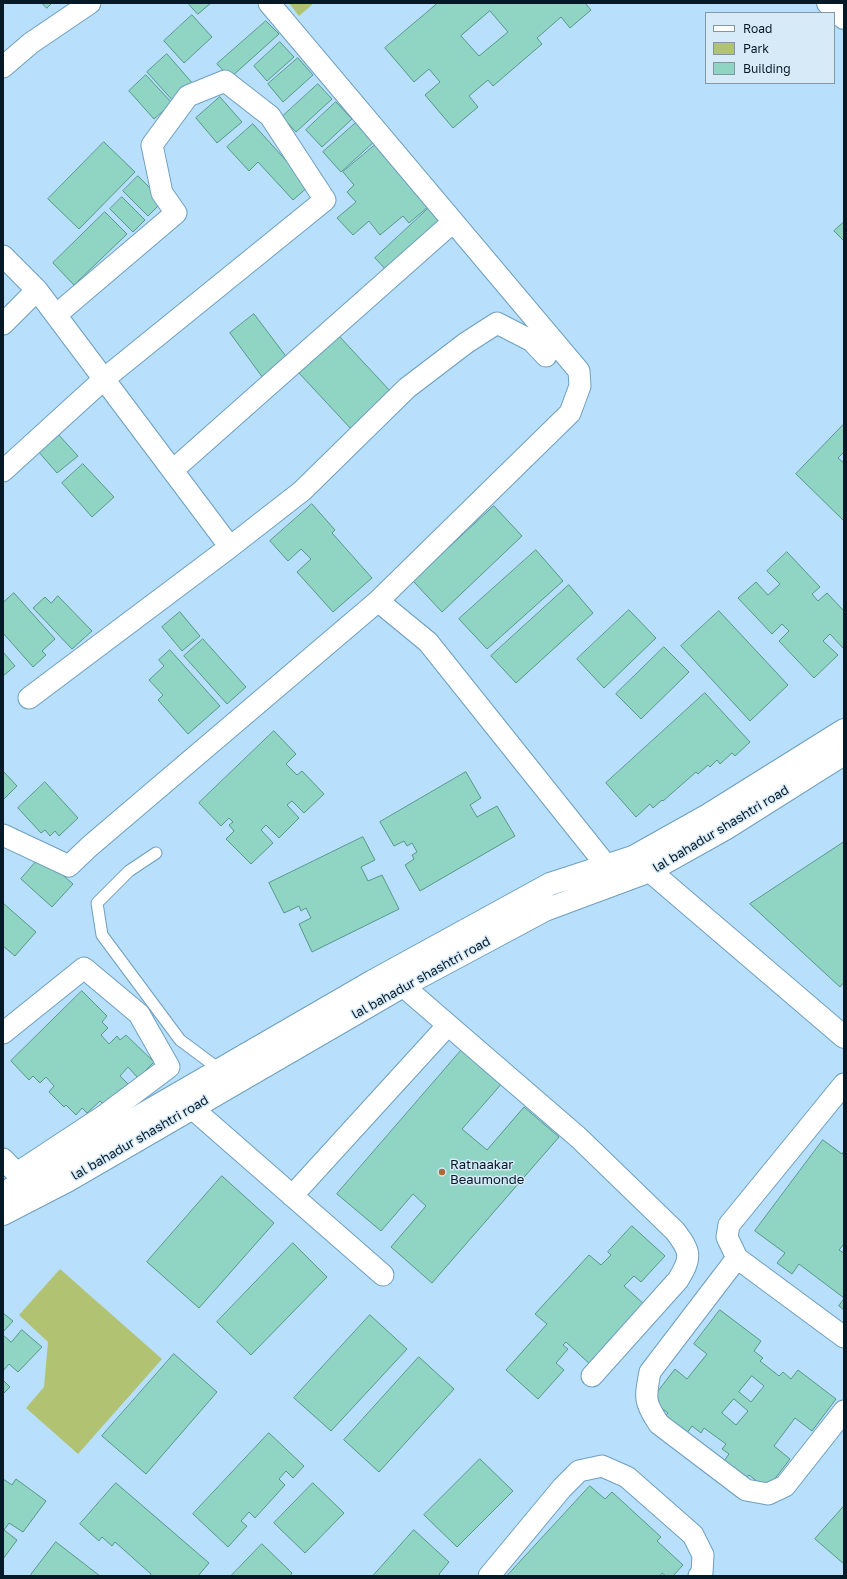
<!DOCTYPE html>
<html>
<head>
<meta charset="utf-8">
<style>
	body { margin:0 }
	#map { position:relative; width:847px; height:1579px; overflow:hidden; background:#b8e0fc; font-family:"Golos Text",sans-serif }
	canvas { display:block }
	.frame { position:absolute; inset:0; border:4px solid #061926; pointer-events:none }
	.legend { position:absolute; left:705px; top:12px; width:130px; height:72px; box-sizing:border-box; background:#d6eaf8; border:1px solid #8396a4; margin:0; padding:5px 7px; list-style:none; font-size:12px; color:#061926 }
	.legend li { display:flex; align-items:center; gap:8px; height:20px }
	.legend b { width:20px; border:1px solid #8396a4 }
</style>
</head>
<body>
<div id="map">
<canvas width="847" height="1579"></canvas>
<div class="frame"></div>
<ul class="legend">
<li><b style="height:5px;background:#fff"></b>Road</li>
<li><b style="height:11px;background:#b1c272"></b>Park</li>
<li><b style="height:11px;background:#90d4c4"></b>Building</li>
</ul>
</div>
<script>
const context = document.querySelector('canvas').getContext('2d');
context.lineJoin = 'round';
function fill(path, color) { context.fillStyle = color; context.fill(path, 'evenodd'); }
function trace(path, color, width, dash) { context.strokeStyle = color; context.lineWidth = width; context.lineCap = dash ? 'butt' : 'round'; context.setLineDash(dash || []); context.stroke(path); }
function label(font, color, halo, rows, align = 'center') {
  context.font = font + ' "Golos Text",sans-serif'; context.lineWidth = 3; context.setLineDash([]); context.textBaseline = 'middle'; context.strokeStyle = halo; context.fillStyle = color; for (const [text, x, y, turn = 0] of rows) {
    context.save(); context.translate(x, y); context.rotate((+turn || 0) * Math.PI / 180); context.textAlign = isNaN(turn) ? turn : align; if (halo) context.strokeText(text, 0, 0); context.fillText(text, 0, 0); context.restore();
  }
}
fill(new Path2D(`
	M289 3H314L299 16Z
	M60 1269 162 1359 78 1454 26 1408 44 1387 48 1342 19 1315Z`), '#b1c272');
const building = new Path2D(`
	M42 3H52L47 8Z
	M188 3H211L198 14Z
	M438 3H585L591 10 570 28 561 17 537 38 542 44 493 86 488 80 469 96 478 107 453 128 425 95 440 82 429 69 414 82 385 48ZM490 11 508 32 479 56 461 36Z
	M192 15 212 37 184 63 164 41Z
	M266 21 279 34 230 78 217 64Z
	M280 42 294 57 267 81 254 66Z
	M167 54 194 85 174 102 147 72Z
	M298 58 313 75 283 102 268 84Z
	M146 75 172 103 154 119 129 91Z
	M318 84 332 99 296 132 282 117Z
	M220 97 242 122 217 143 196 118Z
	M336 102 352 119 322 147 306 130Z
	M358 121 376 140 341 172 323 152Z
	M253 124 309 186 293 200 258 162 249 171 227 147Z
	M104 142 135 172 79 229 48 199Z
	M375 145 429 206 409 223 403 216 380 235 369 221 353 235 337 218 356 202 347 192 354 185 343 172Z
	M138 176 163 201 148 216 123 191Z
	M122 197 145 220 133 232 110 209Z
	M430 207 444 221 389 273 375 258Z
	M105 212 127 234 74 285 53 263Z
	M844 222V241L834 231Z
	M254 314 288 359 263 378 230 333Z
	M339 336 392 393 352 430 299 373Z
	M844 424V452L838 458 844 463V521L796 474Z
	M56 432 78 456 57 473 37 450Z
	M83 464 114 497 92 517 62 483Z
	M312 504 335 530 332 533 372 578 333 612 297 572 311 559 301 549 288 561 270 541Z
	M494 506 522 536 442 612 413 581Z
	M536 550 563 581 487 649 459 619Z
	M787 552 820 587 812 594 818 601 827 593 844 611V649L830 634 823 641 838 655 814 678 779 641 789 631 782 624 772 634 738 598 756 582 768 595 780 584 767 571Z
	M569 585 593 613 516 683 491 656Z
	M14 593 55 639 42 651 46 655 33 667 3 633V603Z
	M58 596 92 631 72 649 33 608 45 597 51 603Z
	M629 610 656 638 604 688 577 659Z
	M719 611 788 685 750 721 681 646Z
	M180 612 200 636 182 651 162 627Z
	M203 639 246 687 227 704 184 656Z
	M664 647 689 672 641 719 616 694Z
	M170 650 220 706 188 734 158 700 163 695 149 680 164 666 159 660Z
	M3 652 15 666 3 676Z
	M705 693 750 742 735 756 732 753 720 764 717 760 710 767 708 765 698 774 696 772 663 801 662 800 653 808 650 804 636 817 606 783Z
	M274 731 296 754 286 764 297 775 302 771 324 794 304 813 292 801 287 805 299 818 279 838 266 825 261 830 273 843 251 864 226 839 234 831 229 825 233 822 229 818 221 826 199 803Z
	M3 771 17 786 3 800Z
	M466 772 481 798 470 805 477 817 497 806 515 836 420 891 405 865 414 859 412 855 417 852 412 843 407 846 404 841 394 846 380 822Z
	M45 782 78 818 59 836 55 831 50 836 45 830 41 833 18 808Z
	M363 837 375 860 361 867 368 881 382 875 399 909 312 952 299 924 311 918 306 908 301 911 299 906 284 913 269 883Z
	M844 842V982L840 987 750 904Z
	M41 856 73 884 52 907 21 879Z
	M3 903 36 932 15 956 3 946Z
	M82 991 107 1016 102 1022 108 1028 101 1035 109 1044 117 1036 120 1040 126 1035 154 1062 138 1078 128 1067 120 1076 130 1086 125 1091 122 1088 104 1105 100 1101 87 1113 82 1108 76 1115 66 1105 64 1107 49 1092 54 1086 46 1077 40 1083 33 1076 29 1080 11 1061Z
	M465 1046 504 1081 462 1129 487 1150 524 1107 559 1137 432 1283 391 1247 426 1206 413 1194 381 1231 337 1194Z
	M823 1140 842 1154 844 1151V1244L839 1250 844 1253V1298L799 1264 792 1274 777 1263 785 1253 755 1231Z
	M222 1176 274 1223 199 1308 147 1262Z
	M632 1226 665 1256 641 1282 634 1276 624 1286 646 1306 592 1366 566 1342 563 1345 568 1349 556 1363 564 1370 538 1399 506 1370 547 1324 535 1314 589 1255 601 1265 611 1255 608 1252Z
	M293 1243 327 1277 251 1355 217 1322Z
	M844 1299V1310L839 1306Z
	M720 1310 761 1341 754 1351 763 1358 760 1361 779 1376 783 1372 791 1379 798 1370 836 1399 812 1431 795 1418 774 1446 790 1459 767 1489 749 1475 746 1478 724 1461 729 1454 722 1449 726 1444 704 1428 701 1433 692 1426 687 1433 665 1416 668 1413 651 1400 675 1369 687 1379 707 1354 694 1344ZM752 1376 764 1386 751 1402 739 1392ZM734 1399 748 1411 736 1425 722 1413Z
	M3 1313 13 1321 3 1332Z
	M370 1315 407 1349 331 1431 294 1398Z
	M22 1330 42 1347 18 1372 9 1364 3 1371V1335L11 1342Z
	M174 1354 217 1392 146 1474 102 1436Z
	M419 1357 454 1389 379 1472 344 1440Z
	M3 1380 10 1387 3 1394Z
	M269 1433 304 1466 293 1478 286 1471 279 1479 285 1485 255 1518 249 1512 241 1521 247 1526 228 1547 193 1514Z
	M480 1459 513 1491 457 1547 424 1515Z
	M3 1479 12 1485 16 1479 46 1501 23 1532 9 1523 4 1530 17 1540 3 1559Z
	M116 1483 209 1563 198 1576H150L151 1574 115 1542 112 1546 102 1537 99 1541 80 1524Z
	M313 1483 344 1513 305 1553 274 1523Z
	M590 1486 605 1499 612 1492 661 1537 657 1541 683 1565 673 1576H666L662 1573 660 1576H507Z
	M844 1506V1564L815 1539Z
	M414 1530 449 1562 439 1574 441 1576H373Z
	M56 1542 100 1576H30Z
	M262 1544 292 1573 290 1576H231Z`);
fill(building, '#90d4c4');
trace(building, '#549788', 1);
const lane = new Path2D(`
	M156 853 129 871 97 903 102 935 180 1040 219 1069`);
const street = new Path2D(`
	M269 3 579 371 580 386 570 413 378 601
	M3 67 31 43 90 3
	M3 256 37 290 3 324
	M173 470 453 222
	M3 471 104 379 325 200 270 116 225 81 188 96 152 145 162 193 176 213 56 315
	M230 547 302 491 407 388 466 343 497 323 532 341 546 356
	M29 698 230 547 37 290
	M3 835 69 866 90 846 378 601 428 642 606 865
	M403 986 579 1138 675 1231C691 1252 692 1257 678 1280L592 1376
	M3 1033 84 968 139 1014 169 1067 105 1115 17 1173
	M844 1084 729 1225 727 1237 737 1258 844 1337
	M192 1108 383 1275
	M3 1159 26 1183
	M292 1196 448 1025
	M737 1258 650 1372C645 1398 644 1402 659 1424L746 1490 768 1494 785 1486 844 1411
	M489 1576 562 1488 579 1471 602 1466 627 1477 693 1535 703 1555 702 1573 699 1576`);
const secondary = new Path2D(`
	M828 3 844 18
	M650 871 844 1037
	M3 1193 48 1169 373 981 550 884 633 857 708 815 844 730
	M3 1214 67 1181 403 986 545 910 650 871 725 829 844 754`);
trace(lane, '#6d9fbf', 13);
trace(street, '#6d9fbf', 23);
trace(secondary, '#6d9fbf', 24);
trace(lane, '#fff', 11);
trace(street, '#fff', 21);
trace(secondary, '#fff', 22);
for (const [x, y, r, color] of [
	[442,1172,4,"#ac6c35"]
]) { const dot = new Path2D(); dot.arc(x, y, r, 0, 2 * Math.PI); context.fillStyle = color; context.fill(dot); trace(dot, '#d6eaf8', 1.5); }
label('13px', '#061926', '#d6eaf8', [
	["lal bahadur shashtri road",721,829,-31],
	["lal bahadur shashtri road",421,978,-29],
	["lal bahadur shashtri road",140,1138,-30]
]);
label('13px', '#061926', '#d6eaf8', [
	["Ratnaakar",450,1165],
	["Beaumonde",450,1180]
], 'left');
</script>
</body>
</html>
